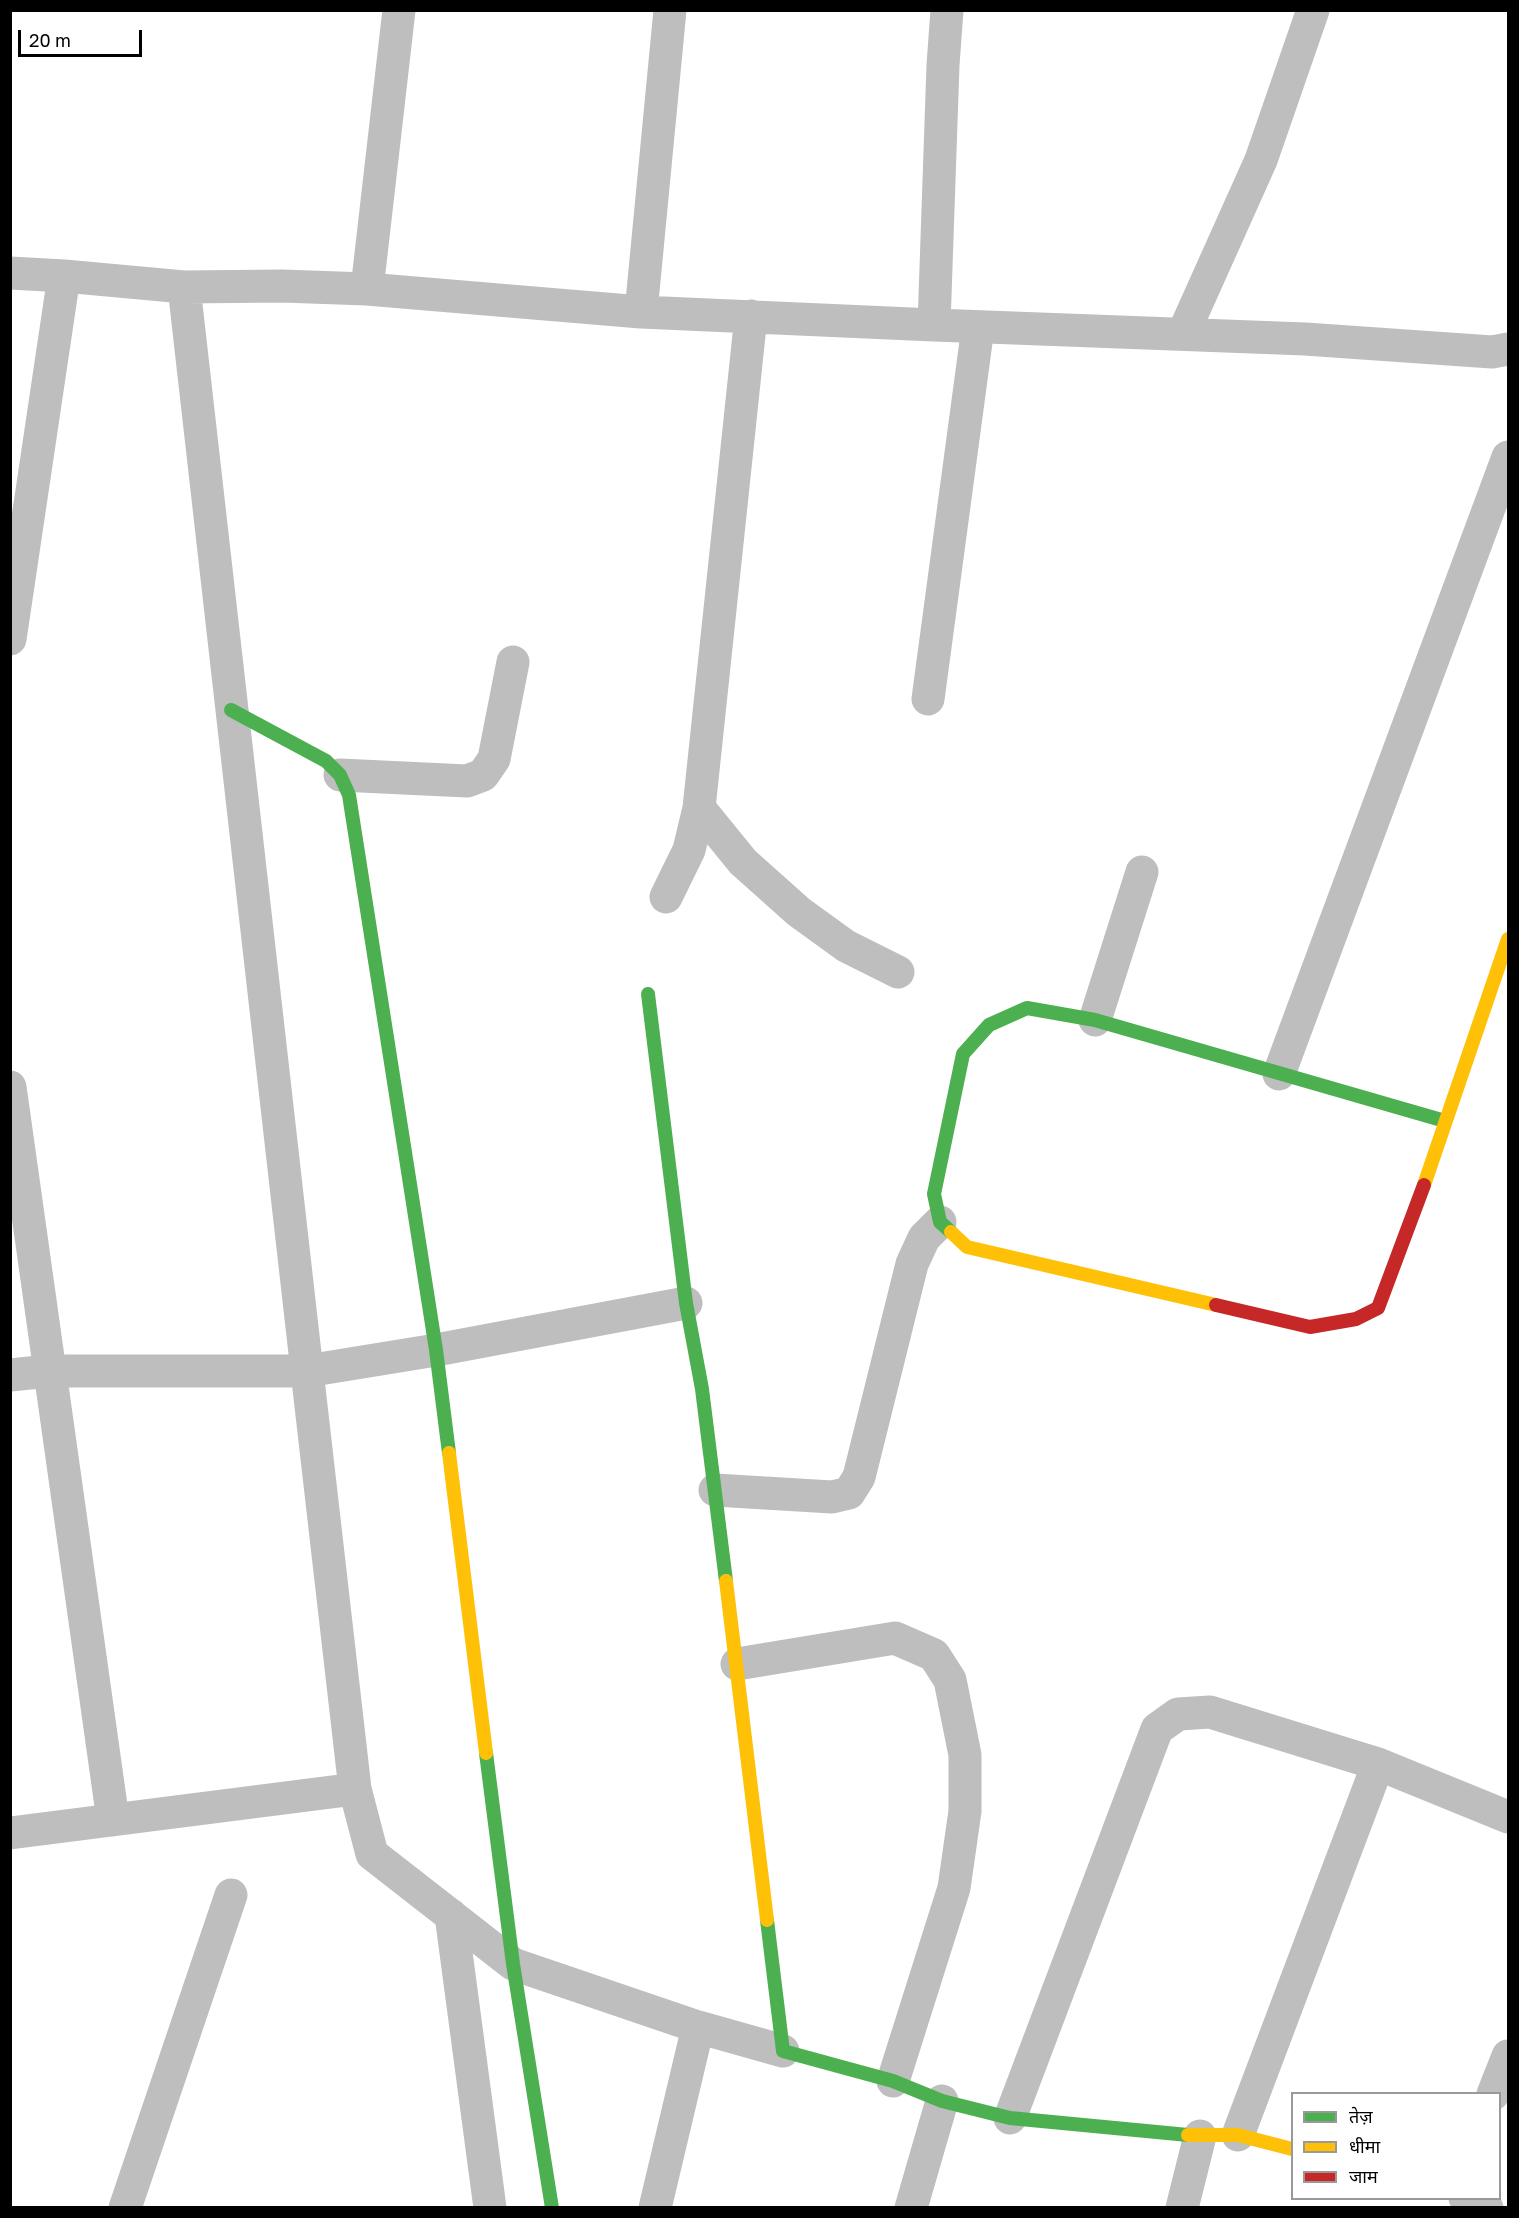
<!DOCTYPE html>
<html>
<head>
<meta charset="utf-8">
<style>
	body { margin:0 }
	#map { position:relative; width:1519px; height:2218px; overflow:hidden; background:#fff; font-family:"Golos Text","Noto Sans Devanagari",sans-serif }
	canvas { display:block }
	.frame { position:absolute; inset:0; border:12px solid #000; pointer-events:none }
	.legend { position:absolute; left:1291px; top:2092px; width:210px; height:108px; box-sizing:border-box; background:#fff; border:2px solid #999; margin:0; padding:8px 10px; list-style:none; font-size:18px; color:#000 }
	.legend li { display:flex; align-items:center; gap:12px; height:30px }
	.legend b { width:30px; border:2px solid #999 }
	.scale { position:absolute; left:18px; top:30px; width:124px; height:27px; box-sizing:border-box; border:3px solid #000; border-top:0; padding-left:8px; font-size:18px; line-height:21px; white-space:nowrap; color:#000; -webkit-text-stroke:4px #fff; paint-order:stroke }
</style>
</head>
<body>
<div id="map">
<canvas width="1519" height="2218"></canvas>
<div class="frame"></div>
<ul class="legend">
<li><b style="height:8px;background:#4caf50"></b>तेज़</li>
<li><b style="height:8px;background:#ffc107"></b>धीमा</li>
<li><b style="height:8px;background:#c62828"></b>जाम</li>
</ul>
<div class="scale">20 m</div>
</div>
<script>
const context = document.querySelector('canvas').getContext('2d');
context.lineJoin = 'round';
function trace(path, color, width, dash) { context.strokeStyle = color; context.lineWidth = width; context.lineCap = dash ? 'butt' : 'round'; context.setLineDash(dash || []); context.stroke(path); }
trace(new Path2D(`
	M10 273 64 276 184 287 282 286 367 289 641 312 934 325 1305 339 1492 352 1508 349
	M367 289 399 10
	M641 312 670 10
	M934 325 943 65 947 10
	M1183 334 1261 160 1313 10
	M10 639 64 276
	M928 699 978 327
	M340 775 467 781 483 775 494 759 513 662
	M699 808 743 862 799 912 846 946 898 972
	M666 897 689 850 699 808 751 316
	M1095 1020 1142 872
	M1279 1074 1508 457
	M10 1087 113 1820
	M686 1303 436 1350 307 1371 355 1789 372 1854 513 1964 698 2027 783 2051
	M10 1375 49 1371H307L184 287
	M715 1490 832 1497 849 1493 859 1477 912 1264 924 1238 940 1222
	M737 1664 895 1638 934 1655 950 1680 965 1755V1811L954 1888 893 2081
	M10 1833 355 1789
	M451 1915 490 2208
	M1493 2094 1508 2056
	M1010 2118 1157 1729 1178 1714 1210 1712 1378 1764 1508 1817
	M1238 2135 1378 1764
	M1465 2198 1487 2208
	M125 2208 231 1895
	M655 2208 698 2027
	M911 2208 942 2101
	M1182 2208 1200 2136`), '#bebebe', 33);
trace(new Path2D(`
	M231 710 326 761 340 775 349 795 436 1350 449 1453
	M648 994 686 1303 702 1389 726 1581
	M951 1232 940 1222 934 1194 963 1054 989 1025 1027 1008 1095 1020 1445 1121
	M486 1753 513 1964 552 2208
	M767 1920 783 2051 893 2081 942 2101 1010 2118 1188 2135`), '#4caf50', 14);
trace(new Path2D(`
	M1424 1185 1508 939
	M951 1232 967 1247 1216 1305
	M449 1453 486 1753
	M726 1581 767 1920
	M1188 2135H1238L1292 2149`), '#ffc107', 14);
trace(new Path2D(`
	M1216 1305 1310 1327 1356 1319 1378 1308 1424 1185`), '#c62828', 14);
</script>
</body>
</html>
